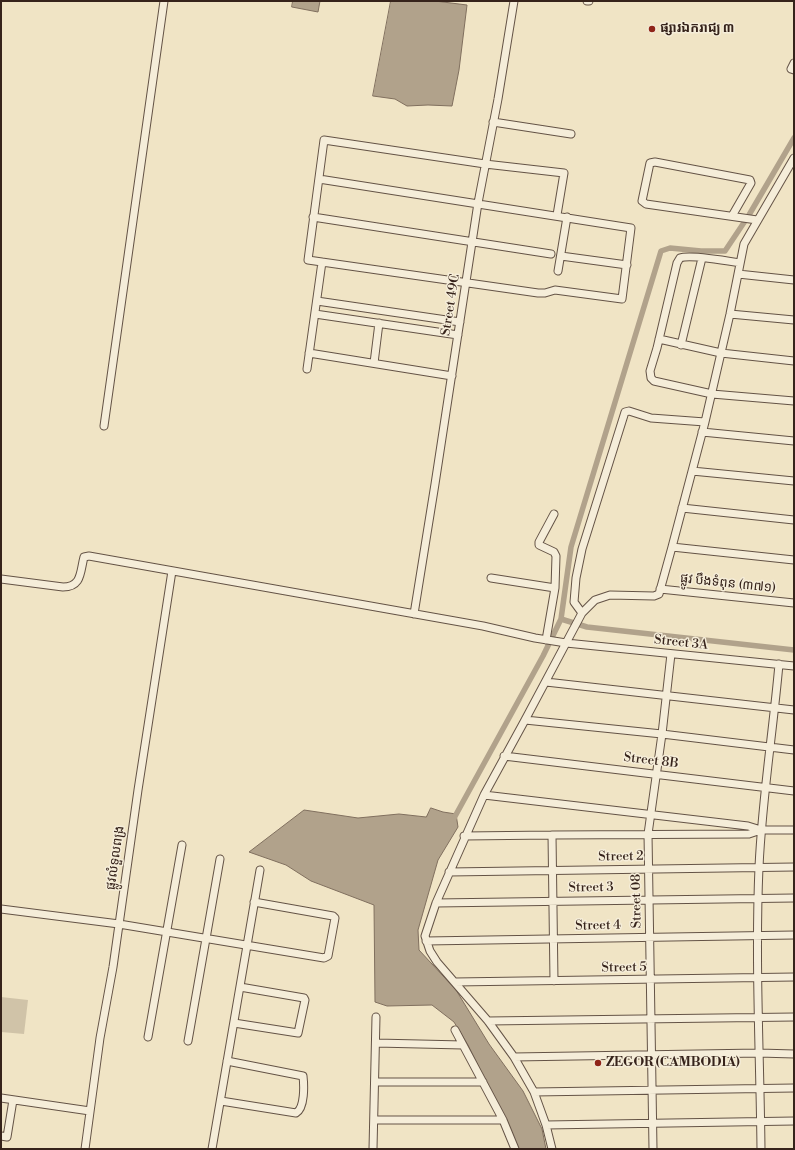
<!DOCTYPE html>
<html>
<head>
<meta charset="utf-8">
<style>
	body { margin:0 }
	#map { position:relative; width:795px; height:1150px; overflow:hidden; background:#f0e4c5; font-family:"Libre Bodoni",serif }
	canvas { display:block }
	.frame { position:absolute; inset:0; border:2px solid #36231b; pointer-events:none }
</style>
</head>
<body>
<div id="map">
<canvas width="795" height="1150"></canvas>
<div class="frame"></div>
</div>
<script>
const context = document.querySelector('canvas').getContext('2d');
context.lineJoin = 'round';
function fill(path, color) { context.fillStyle = color; context.fill(path, 'evenodd'); }
function trace(path, color, width, dash) { context.strokeStyle = color; context.lineWidth = width; context.lineCap = dash ? 'butt' : 'round'; context.setLineDash(dash || []); context.stroke(path); }
function label(font, color, halo, rows, align = 'center') {
  context.font = font + ' "Libre Bodoni","Noto Sans Khmer",serif'; context.lineWidth = 3; context.setLineDash([]); context.textBaseline = 'middle'; context.strokeStyle = halo; context.fillStyle = color; for (const [text, x, y, turn = 0] of rows) {
    context.save(); context.translate(x, y); context.rotate((+turn || 0) * Math.PI / 180); context.textAlign = isNaN(turn) ? turn : align; if (halo) context.strokeText(text, 0, 0); context.fillText(text, 0, 0); context.restore();
  }
}
fill(new Path2D(`
	M1 997 28 1000 24 1034 1 1032Z`), '#d0c3a8');
const water = new Path2D(`
	M293 1H320L318 12 292 7Z
	M391 1H435L467 5 459 70 452 106 428 105 407 106 395 99 373 96Z
	M431 808 443 812 456 814 458 827 438 860 418 930 419 950 456 990 489 1044 523 1091 542 1129 546 1149H519L468 1045 454 1022 432 1005 387 1006 375 1002 374 905 311 881 286 865 249 852 304 810 358 818 399 814 426 817Z`);
fill(water, '#b1a28b');
trace(water, '#806f5e', 1);
trace(new Path2D(`
	M561 619 587 627 794 650
	M453 820 543 656 561 619 571 547 661 251 670 248 701 251H725L749 215 794 138`), '#b1a28b', 5.5);
const minor = new Path2D(`
	M587 1H589
	M794 63 791 69 794 70
	M493 122 571 134
	M319 179 631 228 622 299 555 290 545 293H538L308 260 324 140 485 164 564 173 557 215
	M732 216 751 183 750 180 655 162 650 163 642 201 646 204 757 220
	M313 217 551 254
	M561 256 627 265
	M740 263C728 261 690 254 680 258L677 263 657 348 650 371 651 378 654 381 712 394 794 401
	M558 271 567 217
	M738 274 794 280
	M317 301 460 322
	M315 314 458 335
	M730 314 794 320
	M659 339 721 353 794 361
	M681 345 702 258
	M309 353 452 376
	M374 363 379 323
	M307 369 322 262
	M104 426 164 1
	M702 432 794 441
	M692 471 794 481
	M682 508 794 520
	M554 514 539 542V545L554 552 556 556 555 588
	M672 547 794 560
	M491 578 555 588 546 640
	M1 579 63 587C82 587 80 572 84 557L89 556 483 626 535 638 566 643 794 666
	M660 589 794 603
	M582 613 574 602 576 578 582 549 625 412 629 411 651 418 705 422
	M414 614 435 484 478 203 498 99 514 1
	M546 682 794 710
	M525 720 662 734 794 750
	M504 756 794 791
	M484 795 748 826 761 830
	M552 835 554 981
	M464 836 552 835 749 834 761 830H794
	M449 872 794 867
	M436 903 794 898
	M1 909 119 924 324 958 328 956 335 918 333 916 254 902
	M426 941 794 935
	M455 982 794 977
	M488 1021 794 1017
	M234 1023 298 1033 305 1000 304 998 240 987
	M455 1030 503 1120 515 1149
	M148 1037 182 845
	M188 1041 220 859
	M376 1043 463 1045
	M514 1057 759 1053 794 1054
	M375 1082H483
	M534 1092 794 1088
	M1 1098 90 1111
	M221 1101 296 1113C305 1108 304 1085 303 1076L227 1061
	M374 1120H503
	M546 1125 794 1121
	M1 1136 7 1137 13 1100
	M85 1149 100 1038 113 967 138 790 172 571
	M212 1149 260 870
	M373 1149 376 1017
	M552 1149 546 1125 534 1092 514 1057 488 1021 437 962 430 951 425 936 436 903 484 795 525 720 582 613 595 600 610 595 654 596 659 594 672 547 705 422 730 314 744 244 794 158
	M653 1149 648 834 662 734 671 654
	M761 1149C760 1055 755 961 759 867 762 799 773 732 779 664`);
trace(minor, '#645346', 9);
trace(minor, '#f5edd9', 7);
for (const [x, y, r, color] of [
	[652,29,4,"#8f2418"],
	[598,1063,4,"#8f2418"]
]) { const dot = new Path2D(); dot.arc(x, y, r, 0, 2 * Math.PI); context.fillStyle = color; context.fill(dot); trace(dot, '#f5edd9', 1.5); }
label('bold 13px', '#36231b', '#f5edd9', [
	["ផ្សារឯករាជ្យ ៣",660,29],
	["ZEGOR (CAMBODIA)",606,1063]
], 'left');
label('13px', '#36231b', '#f5edd9', [
	["Street 49C",451,305,-81],
	["ផ្លូវ បឹងទំពុន (៣៧១)",728,584,6],
	["Street 3A",681,643,6],
	["Street 8B",651,761,7],
	["Street 2",621,857,-1],
	["ផ្លូវលំទួលពង្រ",116,858,-82],
	["Street 3",591,888,-1],
	["Street 08",637,901,-91],
	["Street 4",598,926,-1],
	["Street 5",624,968,-1]
]);
</script>
</body>
</html>
